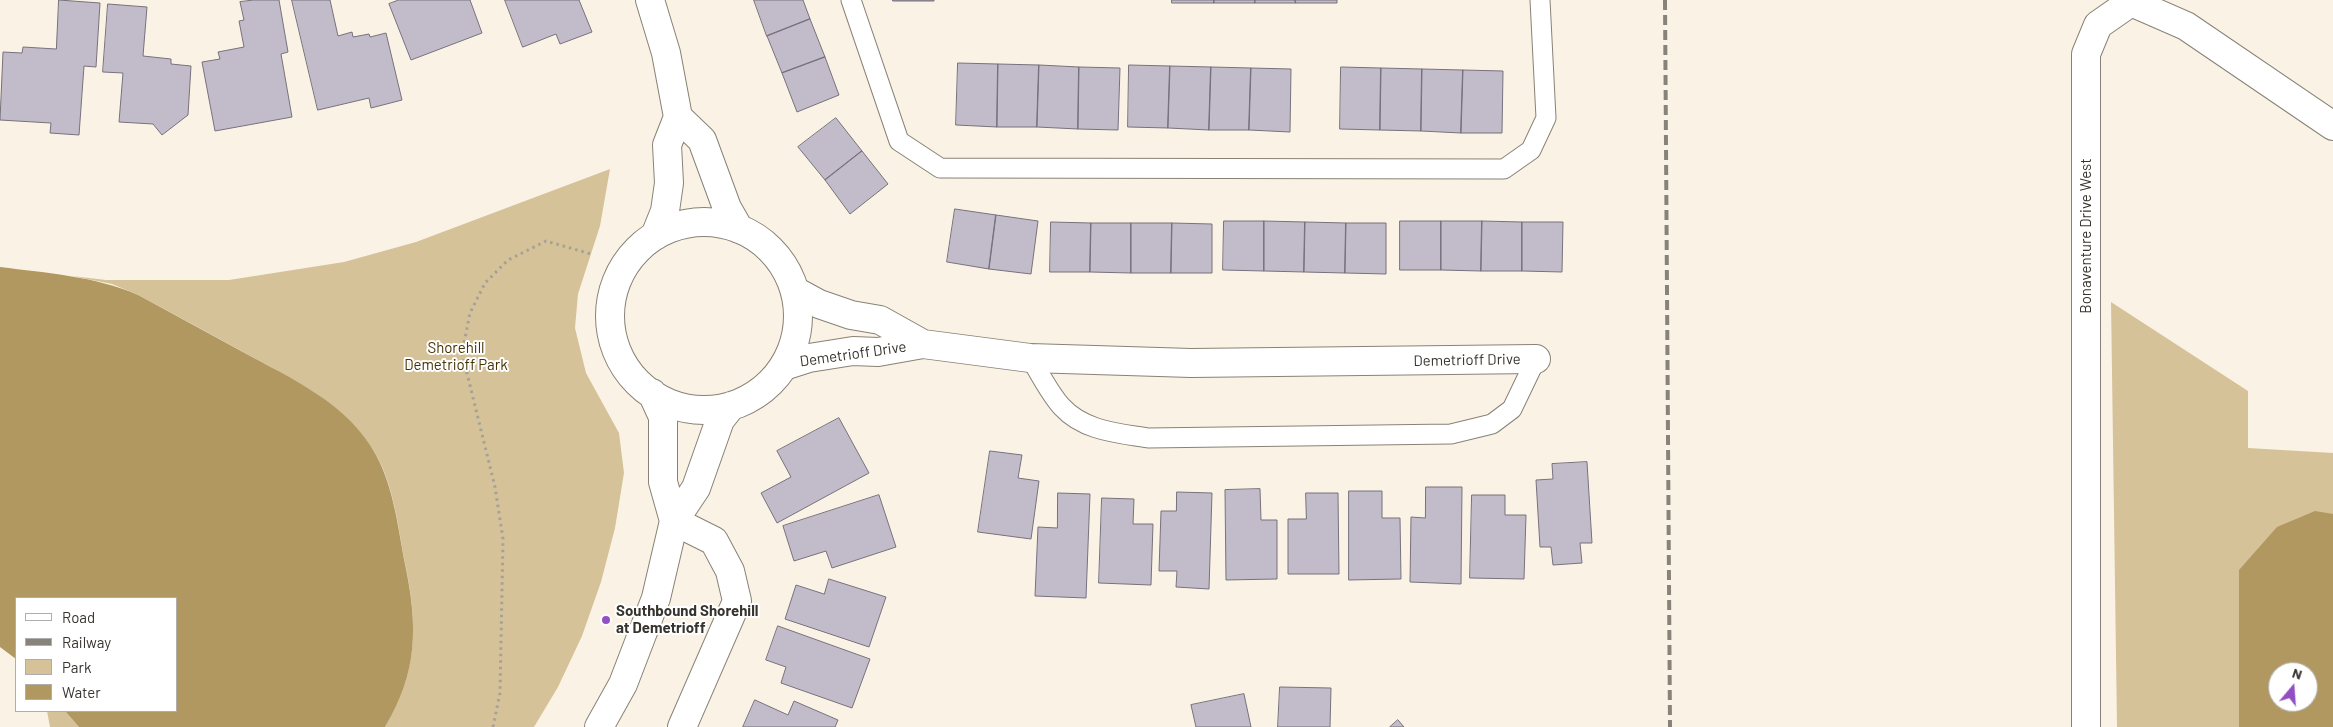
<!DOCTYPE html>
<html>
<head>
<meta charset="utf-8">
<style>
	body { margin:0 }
	#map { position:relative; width:2333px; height:727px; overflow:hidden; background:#faf3e5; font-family:Barlow,sans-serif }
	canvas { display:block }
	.legend { position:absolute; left:15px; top:597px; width:162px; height:115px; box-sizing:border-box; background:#fff; border:1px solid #afaeac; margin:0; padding:6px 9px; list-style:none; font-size:15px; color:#37342f }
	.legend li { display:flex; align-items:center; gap:10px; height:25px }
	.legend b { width:25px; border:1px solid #afaeac }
	.north { position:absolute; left:2268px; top:662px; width:50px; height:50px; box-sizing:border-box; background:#fff; border:1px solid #afaeac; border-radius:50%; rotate:18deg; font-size:14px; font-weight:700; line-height:20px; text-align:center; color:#37342f }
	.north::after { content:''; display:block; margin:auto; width:18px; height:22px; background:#924fc3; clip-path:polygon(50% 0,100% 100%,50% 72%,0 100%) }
</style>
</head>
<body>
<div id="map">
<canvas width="2333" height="727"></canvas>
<ul class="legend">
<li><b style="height:6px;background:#fff"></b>Road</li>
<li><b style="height:6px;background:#87837a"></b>Railway</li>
<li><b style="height:14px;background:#d6c299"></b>Park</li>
<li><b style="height:14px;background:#b19760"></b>Water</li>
</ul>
<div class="north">N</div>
</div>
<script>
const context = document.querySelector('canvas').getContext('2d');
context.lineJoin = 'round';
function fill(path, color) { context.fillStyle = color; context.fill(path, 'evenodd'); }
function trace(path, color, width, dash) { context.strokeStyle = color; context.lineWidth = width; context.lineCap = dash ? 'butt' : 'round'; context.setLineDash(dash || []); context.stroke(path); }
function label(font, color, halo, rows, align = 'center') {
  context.font = font + ' Barlow,sans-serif'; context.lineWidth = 4; context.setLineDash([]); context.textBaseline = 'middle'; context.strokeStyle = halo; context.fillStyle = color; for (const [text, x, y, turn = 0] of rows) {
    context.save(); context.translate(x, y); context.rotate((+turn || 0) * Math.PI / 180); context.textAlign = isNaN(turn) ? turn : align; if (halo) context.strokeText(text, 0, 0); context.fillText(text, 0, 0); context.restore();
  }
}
fill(new Path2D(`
	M610 169 600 226 578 294 575 328 586 373 619 433 624 473 615 528 601 582 582 636 558 687 534 727H385C418 671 418 625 405 563 398 527 394 485 375 453 345 404 294 380 245 353 209 333 174 314 138 295L112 284 72 276 106 280H229L344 262 416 242Z
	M2111 302 2248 391V448L2333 453V727H2117ZM2278 672H2308V702H2278Z
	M47 711H65L79 727H50Z`), '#d6c299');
fill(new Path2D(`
	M0 267C47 273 94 276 138 295 172 313 206 332 241 351 290 378 348 403 376 455 394 488 398 528 405 564 418 626 418 672 385 727H79L65 711H176V598H16V659L0 647Z
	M2315 511 2333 514V727H2239V570L2277 527ZM2278 672H2308V702H2278Z`), '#b19760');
const building = new Path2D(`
	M59 0 100 3 96 67 84 66 79 135 50 133 51 123 0 120 3 52 22 53 23 47 56 49Z
	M254 0H279L288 52 281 54 292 117 215 131 202 62 220 59 218 52 244 47 239 21 244 20 240 2Z
	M292 0H330L338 36 352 32 353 37 369 34 370 37 386 33 402 100 371 108 369 98 318 110Z
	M399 0H470L482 33 411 60 389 4Z
	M505 0H579L592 32 560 44 556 34 523 47Z
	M754 0H803L810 19 767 36Z
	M893 0H934V1H893Z
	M1172 0H1214V3H1172Z
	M1214 0H1255V3H1214Z
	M1255 0H1295L1296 3H1255Z
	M1295 0H1337V3H1296Z
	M108 4 147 7 143 56 171 59V64L191 66 188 115 162 135 153 124 119 122 123 73 103 72Z
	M810 19 825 57 782 73 767 36Z
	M825 57 839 95 797 112 782 73Z
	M958 63 998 64 997 127 956 125Z
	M998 64 1039 65 1037 127H997Z
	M1039 65 1079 67 1078 129 1037 127Z
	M1129 65 1170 66 1168 128 1128 127Z
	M1170 66 1211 67 1209 130 1168 128Z
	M1079 67 1120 68 1118 130 1078 129Z
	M1211 67 1251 68 1249 130H1209Z
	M1341 67 1381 68 1380 130 1340 129Z
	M1251 68 1291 69 1290 132 1249 130Z
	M1381 68 1422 69 1421 131 1380 130Z
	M1422 69 1463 70 1461 133 1421 131Z
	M1463 70 1503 71 1502 133H1461Z
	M836 118 862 151 825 180 798 147Z
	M862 151 888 184 850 214 825 180Z
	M955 209 996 215 989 269 947 262Z
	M996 215 1038 221 1031 274 989 269Z
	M1224 221H1264V271L1223 270Z
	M1264 221 1305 222 1304 272 1264 271Z
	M1400 221H1441V270H1400Z
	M1441 221H1482L1481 271 1441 270Z
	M1482 221 1522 222V271H1481Z
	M1051 222 1091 223 1090 272H1050Z
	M1305 222 1346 223 1345 273 1304 272Z
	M1522 222H1563L1562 272 1522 271Z
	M1091 223H1131V273L1090 272Z
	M1131 223H1172L1171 273H1131Z
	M1172 223 1212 224V273H1171Z
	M1346 223H1386V274L1345 273Z
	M839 418 869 473 777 523 761 493 791 477 777 451Z
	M990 451 1022 455 1018 478 1039 481 1031 539 978 532Z
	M1587 462 1592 543H1580L1582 563 1553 565 1551 547H1540L1536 480 1553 479 1552 464Z
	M1426 487H1462L1461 584 1410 582 1411 517 1425 518Z
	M1260 489 1261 520H1277V579L1226 580 1225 490Z
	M1349 491H1382V518H1400L1401 579 1349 580Z
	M1177 492 1212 493 1209 589 1176 587 1177 571H1159L1161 511H1176Z
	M1058 493 1090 494 1086 598 1035 596 1038 527 1057 528Z
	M1306 493H1338L1339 574H1288V519H1306Z
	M879 495 896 547 832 568 826 551 794 561 783 526Z
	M1472 495H1505V515H1526L1524 579 1470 578Z
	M1102 498 1134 499 1133 524H1153L1151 585 1099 583Z
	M829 579 886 597 869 647 785 619 796 585 824 594Z
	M778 626 870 659 852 708 781 683 786 667 766 660Z
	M1280 687 1331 688 1330 727H1278Z
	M1244 694 1251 727H1196L1191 705Z
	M755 700 788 715 794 701 838 720 835 727H743Z
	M1398 720 1404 727H1390Z`);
fill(building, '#c2bbc9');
trace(building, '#77717d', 1);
const service = new Path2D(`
	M851 0 899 141 940 168 1504 169 1531 150 1546 118 1540 0
	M1030 358C1040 373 1049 393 1062 407 1084 431 1118 433 1148 438L1451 434 1492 424 1512 409 1536 359`);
const minor = new Path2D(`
	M795 291 819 304 851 315 880 320 923 344
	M784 366 809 358 853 351 878 352 923 344 1030 358 1191 363 1536 359
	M674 521 714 541 730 571 737 601 682 727
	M2086 727V54L2098 25 2131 2 2186 26 2333 126`);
const tertiary = new Path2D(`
	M650 0 666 53 678 117 667 145 669 183 665 211 655 236
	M678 117 702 140 727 208 739 229
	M610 316a94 94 0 1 1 188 0a94 94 0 1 1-188 0Z
	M652 393 663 417V482L674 521
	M599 727 623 684 656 598 674 521 696 488 720 420 731 406`);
trace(service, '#888276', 21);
trace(minor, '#888276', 30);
trace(tertiary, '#888276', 30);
trace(new Path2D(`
	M493 727 500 693 503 539 495 487 462 353 470 313 485 283 508 260 546 241 591 254`), '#a6a196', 3, [2.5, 4]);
trace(service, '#fff', 19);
trace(minor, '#fff', 28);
trace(tertiary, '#fff', 28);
trace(new Path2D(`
	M1665 0 1670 727`), '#87837a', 4, [10, 5]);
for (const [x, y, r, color] of [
	[606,620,5,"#924fc3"]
]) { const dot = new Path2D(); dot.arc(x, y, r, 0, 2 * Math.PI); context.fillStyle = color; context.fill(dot); trace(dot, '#fff', 2); }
label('15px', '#37342f', '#fff', [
	["Bonaventure Drive West",2086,236,-90],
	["Demetrioff Drive",853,354,-8],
	["Demetrioff Drive",1467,360,-1]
]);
label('15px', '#463304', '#fff', [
	["Shorehill",456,348],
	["Demetrioff Park",456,365]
]);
label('bold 15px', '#37342f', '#fff', [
	["Southbound Shorehill",616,611],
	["at Demetrioff",616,628]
], 'left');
</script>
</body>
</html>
